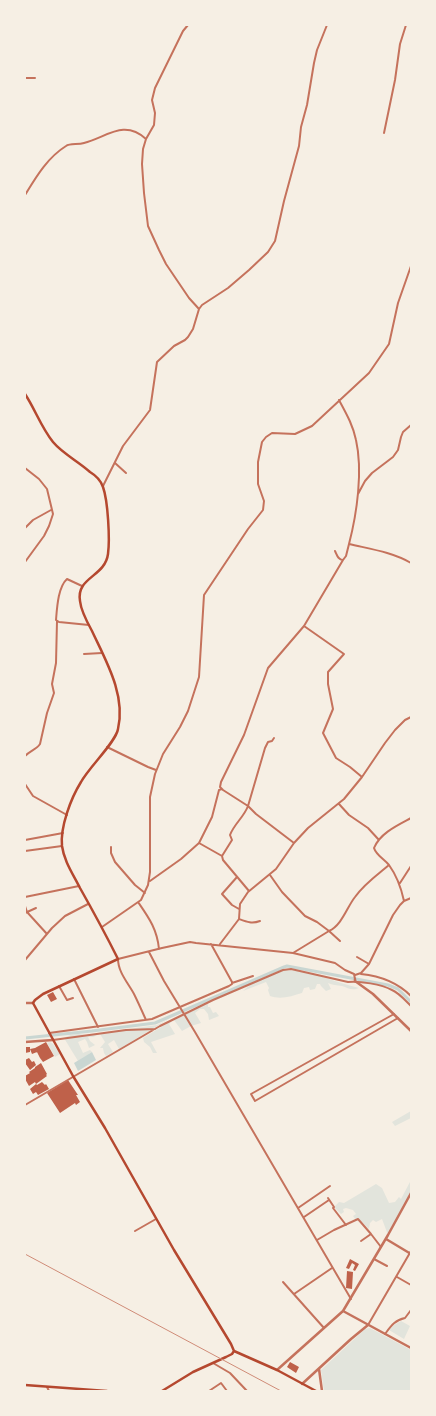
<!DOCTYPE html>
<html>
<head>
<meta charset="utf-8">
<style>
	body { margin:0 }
	#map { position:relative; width:436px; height:1416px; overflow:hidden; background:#f6efe4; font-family:Roboto,sans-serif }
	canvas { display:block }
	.frame { position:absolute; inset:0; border:26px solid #f6efe4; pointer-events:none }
</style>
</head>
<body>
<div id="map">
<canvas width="436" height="1416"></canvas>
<div class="frame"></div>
</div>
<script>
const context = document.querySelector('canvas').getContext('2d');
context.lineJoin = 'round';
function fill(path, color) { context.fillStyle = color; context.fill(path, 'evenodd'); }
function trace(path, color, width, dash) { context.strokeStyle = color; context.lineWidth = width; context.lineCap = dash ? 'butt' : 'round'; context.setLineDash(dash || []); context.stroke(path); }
fill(new Path2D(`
	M285 970C310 970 334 982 359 988 352 991 348 988 342 986 337 985 332 985 328 983L331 989 326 991 321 986 320 984H317L315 989 310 990 309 987 304 988 302 993C292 996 281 1000 270 996L268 990 269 988 266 982 243 991 251 984Z
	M208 1003V1007H210L213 1013 216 1012 219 1016 209 1020 208 1014 204 1009H200L195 1013 201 1023 191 1026 182 1031 174 1020Z
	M169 1019 119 1049 114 1040 108 1044 113 1052 106 1056 104 1053 103 1048H100L105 1042 100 1034 93 1037H88L90 1041 95 1045 89 1048 87 1042 85 1039 78 1042 83 1053 90 1050 92 1052 78 1061 64 1038C70 1034 79 1033 86 1035L157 1025Z
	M171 1021H172L169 1024 175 1034 151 1042 157 1053H153L150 1047 144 1042 143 1038Z
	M50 1042 53 1044 60 1054 55 1057 47 1043Z
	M411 1111V1118L395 1126 392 1122Z
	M411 1180V1193L388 1235 382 1219 376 1222 373 1220 370 1223 369 1229 359 1219 356 1220 353 1216 356 1214 353 1210 346 1208 343 1209 344 1212 341 1214 334 1207 339 1202 344 1203 376 1184 382 1188 389 1203 395 1202 399 1197 401 1199Z
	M401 1321 410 1326 404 1339 389 1330 394 1325Z
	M370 1328 411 1350V1391H324L321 1370 365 1329Z`), '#e2e4dc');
fill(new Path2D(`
	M92 1052 96 1060 78 1071 74 1063Z`), '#c9d6d2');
trace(new Path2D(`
	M25 1038 92 1031 155 1023 284 967 287 966 388 985 398 989 411 1002`), '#c9d6d2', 3);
fill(new Path2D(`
	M53 992 57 999 51 1002 47 995Z
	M46 1042 54 1056 43 1062 40 1058 35 1048Z
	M25 1047H30V1052L25 1053Z
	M35 1048 37 1052 32 1054 30 1049Z
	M29 1058 32 1062 34 1061 36 1065 30 1070 25 1063V1060Z
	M41 1063 47 1074 46 1075 47 1076 36 1084 35 1082 29 1086 25 1079V1076L30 1073 29 1072 35 1068V1067Z
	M68 1080 78 1095H76L80 1102 76 1105 75 1103 60 1113 47 1093Z
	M42 1082 45 1085 46 1084 49 1089 38 1095 36 1092 33 1094 30 1089 36 1084 37 1085Z
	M350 1259 359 1264 355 1271 353 1270 355 1265 352 1263 349 1269 346 1268Z
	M347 1271 353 1272 352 1289 346 1288Z
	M290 1362 299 1367 296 1373 287 1367Z`), '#bf614a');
trace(new Path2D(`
	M188 25 183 31 155 88 152 100 155 113 154 125 146 139 143 149 142 164 144 193 148 226 159 250 166 264 189 298 199 309
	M25 78H35
	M384 133 395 80 400 44 406 25
	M25 195C36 177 47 158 66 146 70 143 78 145 84 143 107 137 124 119 146 139
	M339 400C346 413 353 425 356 440 363 471 357 513 349 544 370 549 392 552 411 563
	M115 463 126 473
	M25 468 39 479 47 489 53 514 49 526 44 536 25 562
	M103 486 123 446 150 410 157 362 174 346 185 340 188 337 193 329 199 309 202 305 228 288 249 270 268 252 275 241 284 201 299 146 301 127 307 105 314 63 317 50 327 25
	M358 494 365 481 372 473 393 457 398 450 401 437 403 432 411 425
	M25 528 33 520 51 510
	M335 551C337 555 338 560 343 560L346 556 349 544
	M82 586 67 579C58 587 57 608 56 620L59 622 89 625
	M304 626 344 654 328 672V684L333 709 323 733 336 758 350 767 362 777
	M84 654 102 653
	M107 747 148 767 156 770
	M25 756C30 751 37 749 40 744L47 713 54 693 52 684 56 663 57 621
	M25 784 33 796 67 815
	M339 804 349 815 368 828 379 840
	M411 818C398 825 380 833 374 848 376 855 384 859 389 865 397 876 401 887 404 901L411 898
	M25 840 63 833
	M199 843 222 856
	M294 843 256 814 248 806 223 790 220 787 221 782 244 735 268 668 304 626 343 560
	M111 847V853L115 862 135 885 145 893
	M25 851 62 846
	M270 875 282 892 305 916 317 922 329 931 293 953
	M237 877 222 894 232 905 239 909
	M150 881 181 859 199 843 212 817 219 790 222 789
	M400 883 411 866
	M249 891 223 860 222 856 232 840 230 835C234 824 244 817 248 806L265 748 268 742 272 741 274 738
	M25 897 79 886
	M138 902C149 918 157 929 159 949
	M25 906 27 912 47 934
	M25 913 36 908
	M239 919C247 922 252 924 260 921
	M102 927 141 900 148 885 150 872V797L155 774 163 754 180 727 188 711 199 677 204 595 248 529 263 510 264 501 258 484V462L262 442 266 437 272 433 295 434 312 426 369 373 389 344 398 303 411 266
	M340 941 329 931C342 925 347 907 355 897 364 884 377 875 389 865
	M220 944 239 919 240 904 248 892 276 869 294 843 308 828 344 799 362 777 385 743 395 730 405 720 411 717
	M149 952 164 981 195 1032 351 1299
	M357 957 369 964
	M25 960 52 928 65 916 88 904
	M361 974C381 976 397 982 411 996
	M355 975 361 973 369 964 393 915 400 905 404 901
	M74 979 98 1027
	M232 983 253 976
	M59 986 67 1000 73 998
	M394 1014 251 1094 255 1101 398 1018
	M146 1020C142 1011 138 1002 134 994 128 983 118 972 118 959L162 948 190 942 196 943 293 953 335 963 345 970 354 974 355 979
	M49 1033 152 1019 229 986 232 984V982L211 944
	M53 1040 126 1030 155 1029
	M25 1105 160 1026 213 1000 283 970 291 969 348 982C360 981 381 984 392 990 399 993 405 1000 411 1006
	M328 1198 334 1207 333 1208 346 1225
	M298 1208 330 1186
	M304 1217 329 1200
	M135 1231 156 1219
	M317 1240 334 1230 358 1219 371 1234
	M361 1241 371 1234 381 1247
	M374 1259 387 1266
	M397 1277 411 1285
	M283 1282 324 1328
	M294 1294 332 1268
	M368 1325 411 1251
	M385 1334C391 1326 395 1320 405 1318L411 1310
	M213 1363 230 1373 247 1391
	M47 1387 49 1391
	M209 1391 221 1383 227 1391`), '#c5725c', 2);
trace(new Path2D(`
	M355 979V981L373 994 411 1031
	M25 1003H33
	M25 1042 53 1040
	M386 1239 411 1254
	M343 1311 411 1348
	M319 1369 322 1391
	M277 1370 343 1311 388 1235 411 1193
	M302 1384 351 1339 368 1325`), '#c5725c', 2.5);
trace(new Path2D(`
	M25 394C35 409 41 427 53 442 63 454 78 461 90 472 95 475 101 481 103 487 108 501 110 539 108 554 105 577 76 577 80 601 81 611 87 622 92 631 106 661 126 695 118 729 116 742 89 767 81 782 71 798 60 827 62 846 64 861 73 874 80 888 93 911 106 935 118 959L43 994 35 1000 33 1003 73 1076 105 1128 174 1250 231 1344 234 1351
	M234 1351 277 1370 316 1391
	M25 1385 107 1391
	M162 1391 193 1372 226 1357 232 1354 234 1351`), '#b5482f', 2.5);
trace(new Path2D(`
	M25 1254 281 1391`), '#cf8b77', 1);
</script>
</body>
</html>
